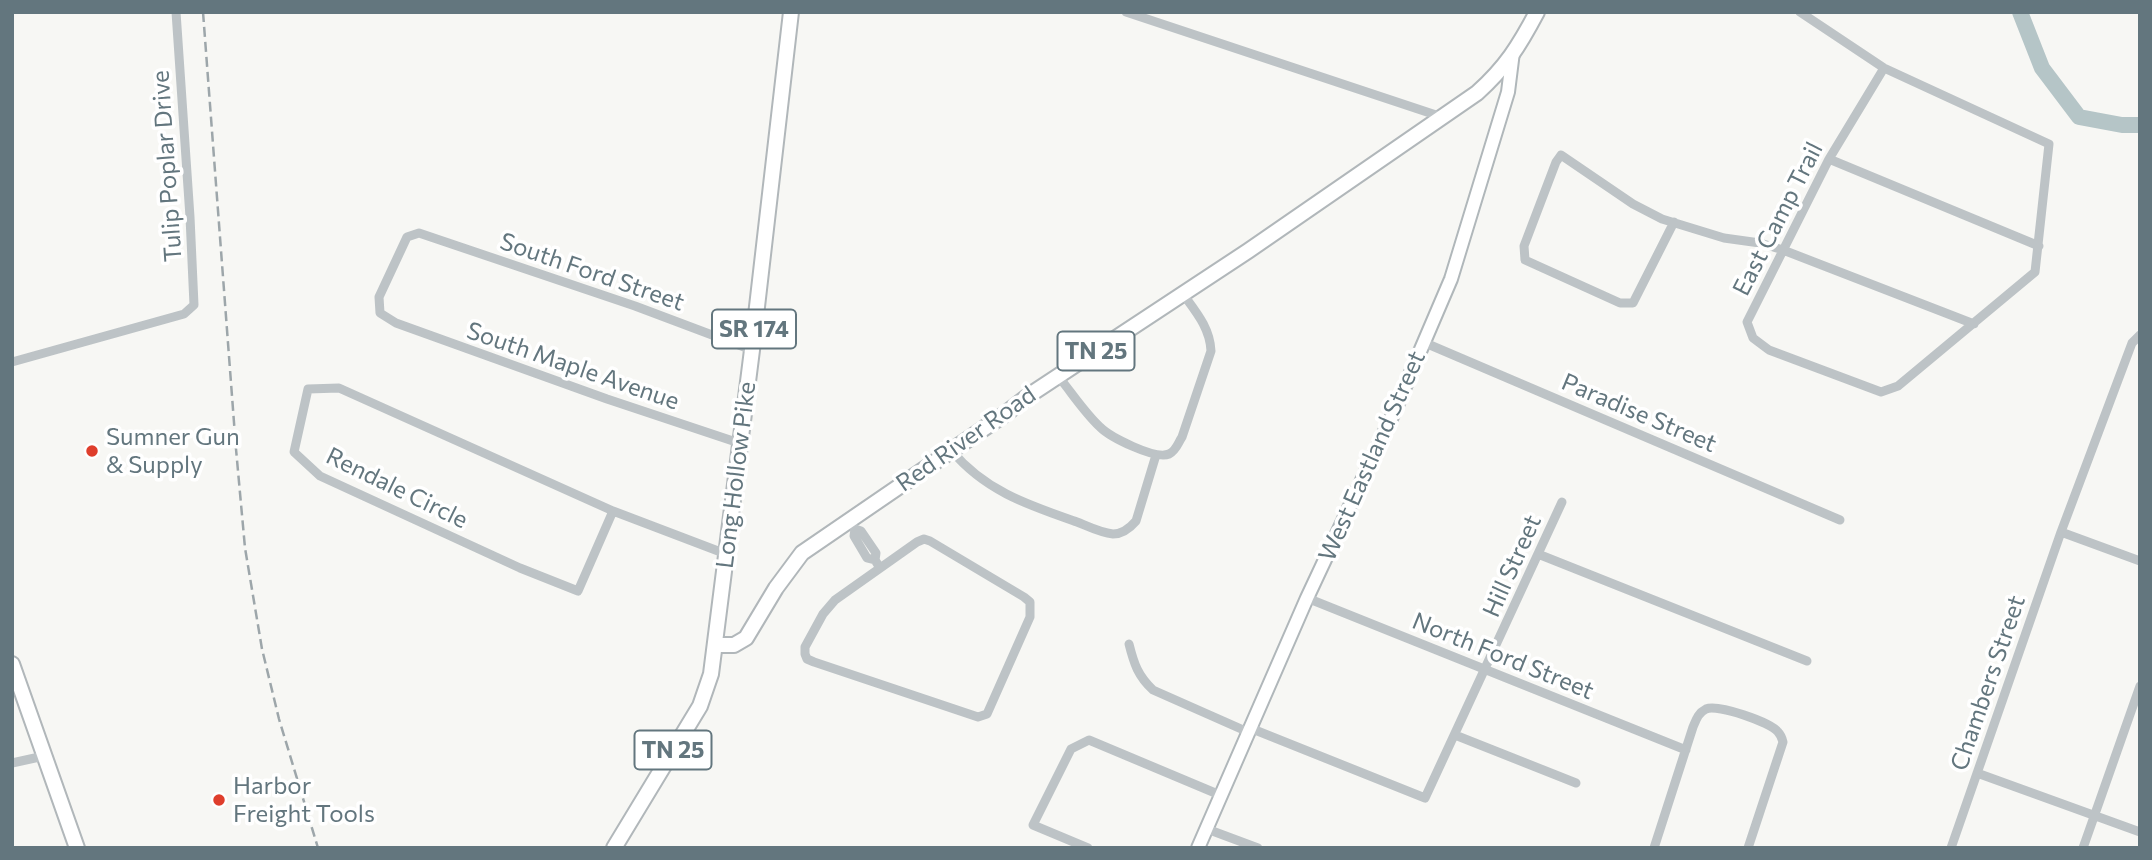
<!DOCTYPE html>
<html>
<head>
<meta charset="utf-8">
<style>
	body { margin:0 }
	#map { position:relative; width:2152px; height:860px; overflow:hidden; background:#f7f7f4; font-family:Commissioner,sans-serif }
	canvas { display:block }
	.frame { position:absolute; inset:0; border:14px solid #63767e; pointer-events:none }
</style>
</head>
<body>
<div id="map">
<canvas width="2152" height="860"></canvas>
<div class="frame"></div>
</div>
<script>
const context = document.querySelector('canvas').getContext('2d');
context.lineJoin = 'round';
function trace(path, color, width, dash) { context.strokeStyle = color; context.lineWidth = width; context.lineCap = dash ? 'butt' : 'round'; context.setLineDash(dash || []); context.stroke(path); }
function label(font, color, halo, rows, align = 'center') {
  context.font = font + ' Commissioner,sans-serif'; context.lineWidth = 7; context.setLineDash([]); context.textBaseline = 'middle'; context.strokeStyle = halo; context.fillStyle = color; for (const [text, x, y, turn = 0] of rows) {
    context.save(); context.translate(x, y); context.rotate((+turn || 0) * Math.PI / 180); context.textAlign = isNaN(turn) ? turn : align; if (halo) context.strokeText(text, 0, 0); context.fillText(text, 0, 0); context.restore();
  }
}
trace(new Path2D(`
	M2020 12 2042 68 2079 117 2122 125H2140`), '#b5c5c7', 16);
const secondary = new Path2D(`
	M1198 848 1307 598 1395 410 1451 279 1508 92 1513 52`);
const primary = new Path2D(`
	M715 645H734L746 638 776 588 802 553 1005 414 1031 394 1248 251 1477 93C1506 67 1519 46 1537 12
	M12 664 77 848
	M614 848 700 706 711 674 752 350 791 12`);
trace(secondary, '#b0b7ba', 16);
trace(primary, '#b1b7ba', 18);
trace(new Path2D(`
	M1126 12 1442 117
	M1800 12 1884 68 2049 144 2035 272 1898 386 1881 392 1769 350 1753 338 1747 322 1829 159 1884 68
	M1829 159 2039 246
	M1674 222 1633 303H1620L1525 260 1524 246 1556 162 1561 155 1633 204 1662 219 1724 238 1760 243 1783 250 1974 324
	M1423 342 1840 520
	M12 362 184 314 194 305 190 217 176 12
	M1058 376C1072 393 1084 412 1100 427 1110 437 1155 460 1169 454 1176 451 1178 443 1182 437L1211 351C1210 328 1196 312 1183 294
	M339 388 613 511 578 591 520 568 320 476 294 452 308 389Z
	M739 443 607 399 396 323 380 313 379 297 407 237 419 233 635 306 752 350
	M951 450C985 491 1028 505 1077 522 1087 526 1101 533 1113 534 1123 534 1130 528 1136 521L1156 455
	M613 511 726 554
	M849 520 855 529 861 531 876 553 875 560 880 568
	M855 529 854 536 867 558 875 560
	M2061 532 2140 561
	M924 539 930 541 1024 597 1030 602V617L987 714 978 717 814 662 807 659 805 654V647L823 614 835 600 917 542Z
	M1538 554 1807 661
	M1307 598 1686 750
	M1129 644C1134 664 1138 676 1153 690L1248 732
	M1250 728 1425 798 1562 502
	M1455 735 1576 783
	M12 763 44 756
	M1977 773 2140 832
	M1207 829 1258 848
	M1088 848 1033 825 1071 749 1089 740 1220 795
	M1654 848 1693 727C1696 720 1698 713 1706 709 1718 704 1770 722 1778 732 1781 735 1782 738 1783 742L1748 848
	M1951 848 2061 532 2132 343 2140 335
	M2083 848 2140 686`), '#bdc3c6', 9);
trace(secondary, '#fff', 12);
trace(primary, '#fff', 14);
trace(new Path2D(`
	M203 12 236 449 245 548 262 649 279 719 318 848`), '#9da6aa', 2.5, [10, 5]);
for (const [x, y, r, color] of [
	[92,451,7,"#df3e2c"],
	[219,800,7,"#df3e2c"]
]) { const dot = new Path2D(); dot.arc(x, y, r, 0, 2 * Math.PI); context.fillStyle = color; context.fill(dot); trace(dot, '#fff', 2.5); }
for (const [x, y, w] of [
	[754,329,84],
	[1096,351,77],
	[673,750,77]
]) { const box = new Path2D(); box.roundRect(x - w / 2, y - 19.5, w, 39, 5); context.fillStyle = '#fff'; context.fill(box); trace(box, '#63767e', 2); }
label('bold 23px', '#63767e', null, [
	["SR 174",754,329],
	["TN 25",1096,351],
	["TN 25",673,750]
]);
label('24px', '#63767e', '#fff', [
	["Tulip Poplar Drive",167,166,-94],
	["East Camp Trail",1778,219,-63],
	["South Ford Street",592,272,19],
	["South Maple Avenue",573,366,19],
	["Paradise Street",1639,413,23],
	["Red River Road",966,439,-35],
	["West Eastland Street",1372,456,-66],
	["Long Hollow Pike",736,475,-83],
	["Rendale Circle",397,488,26],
	["Hill Street",1512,566,-66],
	["North Ford Street",1503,656,22],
	["Chambers Street",1988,683,-71]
]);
label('24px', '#63767e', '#fff', [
	["Sumner Gun",106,437],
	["& Supply",106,465],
	["Harbor",233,786],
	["Freight Tools",233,814]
], 'left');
</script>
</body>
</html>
